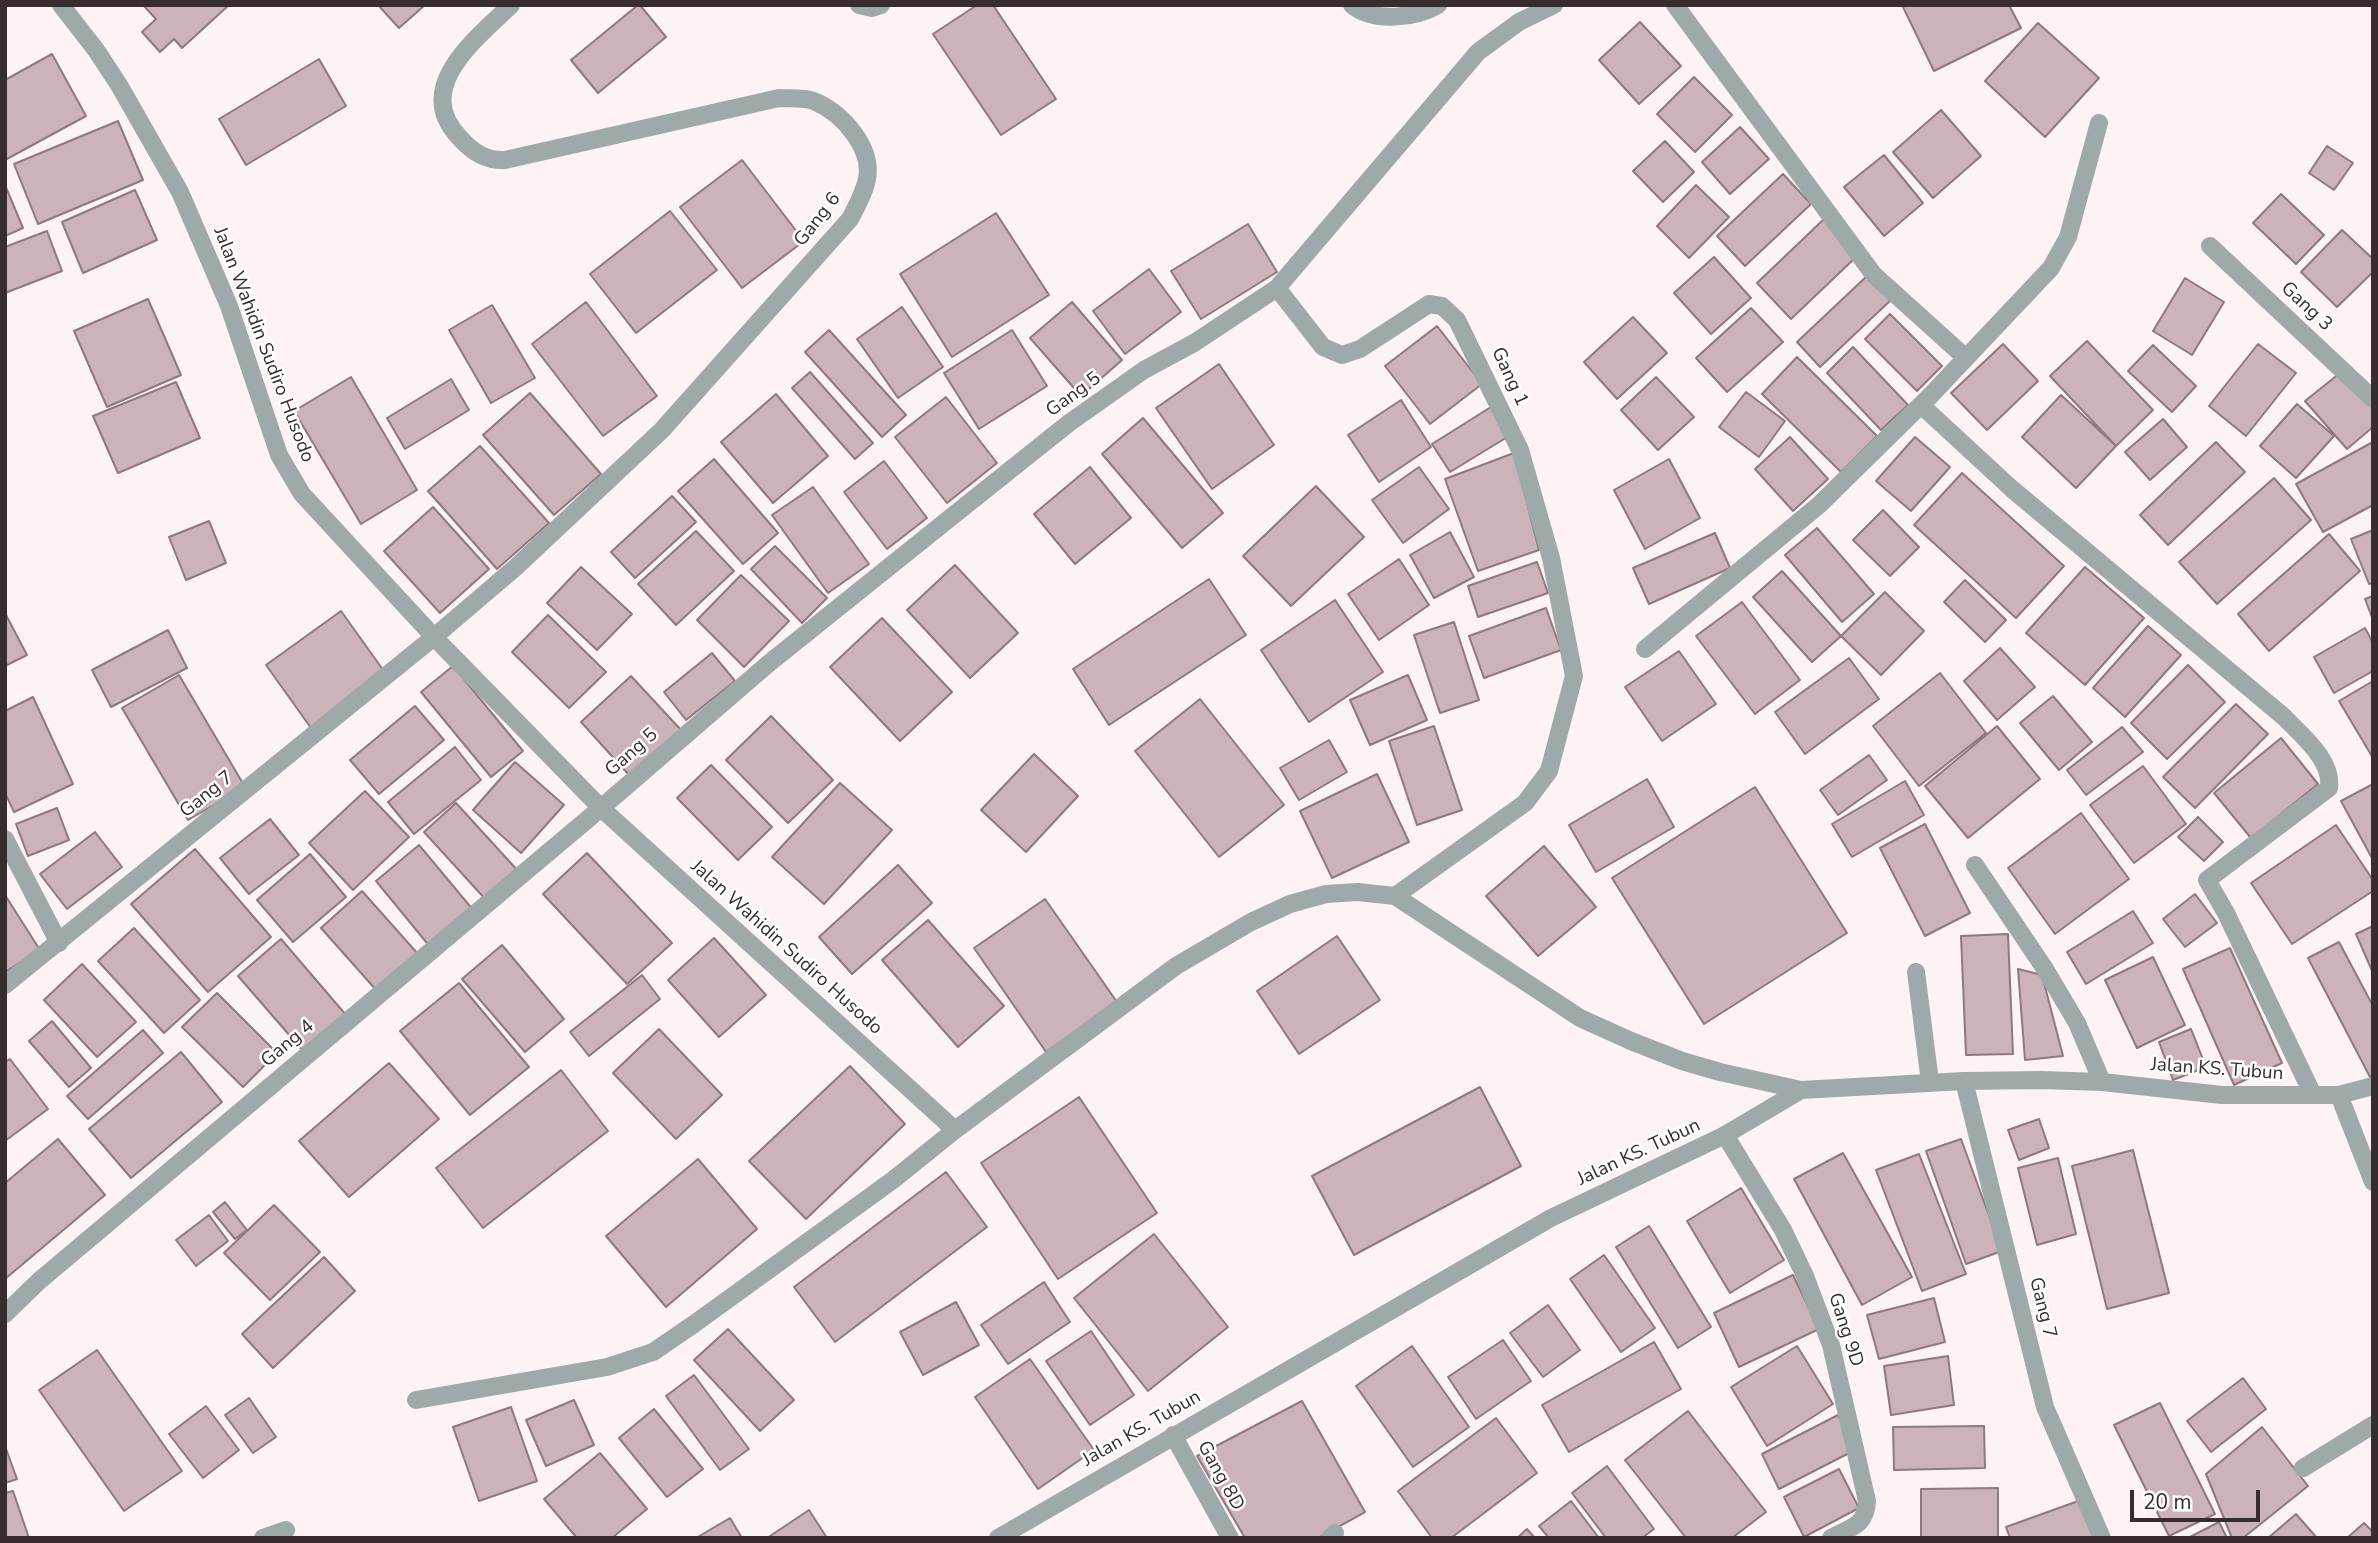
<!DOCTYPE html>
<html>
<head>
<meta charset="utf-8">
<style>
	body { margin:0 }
	#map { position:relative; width:2378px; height:1543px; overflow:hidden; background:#fdf3f5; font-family:"Nunito Sans",sans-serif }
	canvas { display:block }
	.frame { position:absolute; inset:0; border:7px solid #372d2f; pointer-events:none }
	.scale { position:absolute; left:2130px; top:1490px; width:130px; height:32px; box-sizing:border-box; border:4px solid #372d2f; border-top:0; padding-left:9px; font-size:21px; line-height:24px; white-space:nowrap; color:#372d2f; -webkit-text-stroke:5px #fff; paint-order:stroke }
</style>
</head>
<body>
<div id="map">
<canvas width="2378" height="1543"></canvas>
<div class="frame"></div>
<div class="scale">20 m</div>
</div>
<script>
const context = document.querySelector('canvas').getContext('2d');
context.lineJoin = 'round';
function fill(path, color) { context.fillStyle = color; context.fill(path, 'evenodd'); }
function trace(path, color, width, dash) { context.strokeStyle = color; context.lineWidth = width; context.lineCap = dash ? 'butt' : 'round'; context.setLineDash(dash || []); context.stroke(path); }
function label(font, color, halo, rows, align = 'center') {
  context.font = font + ' "Nunito Sans",sans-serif'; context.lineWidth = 5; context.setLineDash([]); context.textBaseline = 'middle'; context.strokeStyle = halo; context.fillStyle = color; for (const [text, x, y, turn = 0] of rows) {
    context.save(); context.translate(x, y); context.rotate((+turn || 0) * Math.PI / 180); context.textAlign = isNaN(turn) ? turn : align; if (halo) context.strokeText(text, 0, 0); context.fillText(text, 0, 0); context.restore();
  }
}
const building = new Path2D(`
	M143 5H229L182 48 174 39 160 52 142 32 156 19Z
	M378 5H425L399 28Z
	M638 5H640L666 37 598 93 571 60Z
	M977 5H993L1056 99 1001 135 933 34Z
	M1902 5H2009L2021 28 1934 71Z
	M1640 22 1681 66 1639 104 1599 60Z
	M2038 23 2099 78 2045 137 1985 81Z
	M52 54 86 116 5 160V80Z
	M319 59 346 106 246 165 219 119Z
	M1694 77 1732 115 1695 152 1657 114Z
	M1941 110 1981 156 1933 198 1893 152Z
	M118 121 143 180 38 224 14 164Z
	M1740 127 1769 159 1730 194 1702 162Z
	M1665 141 1694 172 1663 202 1633 171Z
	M2327 146 2353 163 2334 190 2309 173Z
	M1884 155 1923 203 1884 236 1844 187Z
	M742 160 804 241 742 288 680 207Z
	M1783 174 1811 204 1745 266 1717 236Z
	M5 185 23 228 5 236Z
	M1696 185 1729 217 1689 258 1657 226Z
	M135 190 157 240 83 273 62 222Z
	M2281 194 2324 235 2296 264 2253 223Z
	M670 211 717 270 636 333 590 274Z
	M996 213 1049 295 952 357 900 274Z
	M1824 219 1855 258 1791 319 1757 283Z
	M1248 224 1277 272 1201 319 1171 271Z
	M2342 230 2373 259V272L2337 307 2301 272Z
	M47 231 62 271 5 293V247Z
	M1714 257 1751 298 1711 334 1674 293Z
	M1149 269 1181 312 1125 354 1093 311Z
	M1868 275 1892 299 1820 367 1797 342Z
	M2185 278 2224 302 2192 355 2153 331Z
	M148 299 181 375 107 407 74 331Z
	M586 302 657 396 603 436 532 344Z
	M1072 302 1122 360 1081 396 1030 338Z
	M492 305 535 378 491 403 449 330Z
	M902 307 943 367 898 398 857 339Z
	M1751 308 1783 342 1727 392 1696 358Z
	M1890 314 1942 366 1917 391 1865 339Z
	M1633 317 1667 353 1617 399 1584 362Z
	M1437 326 1482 384 1430 424 1385 366Z
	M829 330 906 415 882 437 805 352Z
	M1012 330 1047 386 979 429 944 373Z
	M2087 341 2153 410 2116 446 2050 376Z
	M2003 344 2038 381 1987 430 1951 393Z
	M2258 344 2296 373 2246 436 2209 406Z
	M2153 345 2196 386 2172 412 2128 371Z
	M1853 347 1908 405 1881 430 1827 373Z
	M1797 357 1877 436 1841 472 1762 394Z
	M1219 364 1274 445 1212 489 1156 408Z
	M810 372 873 443 855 459 792 388Z
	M2340 373 2373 408V427L2347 449 2305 401Z
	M351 377 417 490 361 524 294 411Z
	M1656 377 1694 417 1658 450 1621 410Z
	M451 379 469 410 405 449 387 418Z
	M176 382 200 438 118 473 93 416Z
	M1746 392 1785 421 1759 457 1719 427Z
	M530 393 601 474 554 515 483 435Z
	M776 394 828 456 773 503 721 442Z
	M2061 395 2116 446 2076 488 2022 437Z
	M946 397 997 463 947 503 895 437Z
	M1401 400 1431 447 1379 482 1348 435Z
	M2297 404 2334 436 2296 478 2260 446Z
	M1491 407 1509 436 1450 472 1432 444Z
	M1143 418 1223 513 1182 548 1102 454Z
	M2163 419 2187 447 2150 480 2125 452Z
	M1790 437 1828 479 1793 511 1755 469Z
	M1915 437 1950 467 1911 511 1876 481Z
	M2216 442 2245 472 2168 545 2140 515Z
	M2373 442V505L2323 532 2296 484Z
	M480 446 549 523 497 569 428 491Z
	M1514 453 1539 550 1478 571 1445 479Z
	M714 459 778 533 743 564 678 491Z
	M1669 459 1700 518 1645 549 1614 490Z
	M884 461 927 518 887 549 844 492Z
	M1090 467 1131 518 1075 564 1034 514Z
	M1419 467 1449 509 1403 543 1372 500Z
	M1962 473 2064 566 2016 618 1914 525Z
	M2274 478 2311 520 2217 604 2179 562Z
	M1316 486 1364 537 1291 606 1243 556Z
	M813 487 869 564 828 593 772 515Z
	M672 496 696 522 635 578 611 552Z
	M433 507 489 569 440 613 384 551Z
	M1883 510 1919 547 1890 576 1853 540Z
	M209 521 226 563 186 580 169 537Z
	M1817 528 1874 594 1842 622 1785 555Z
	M2373 530V583L2369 584 2351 539Z
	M696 531 734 571 676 625 638 584Z
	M1450 532 1474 577 1434 598 1410 555Z
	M1715 533 1730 568 1649 604 1633 568Z
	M2329 534 2360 571 2269 651 2238 614Z
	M775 546 827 598 802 623 751 569Z
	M1399 559 1429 605 1379 640 1348 594Z
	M1537 562 1548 593 1478 617 1468 586Z
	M955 565 1018 633 970 678 907 610Z
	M581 567 632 614 597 650 547 603Z
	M2085 567 2144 618 2085 685 2026 633Z
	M1782 571 1841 636 1812 662 1753 597Z
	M741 575 789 621 744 667 697 620Z
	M1209 579 1246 635 1109 725 1073 669Z
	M1965 580 2006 620 1985 642 1944 602Z
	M1885 592 1924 631 1881 675 1841 636Z
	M2373 596V620L2365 599Z
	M1335 600 1383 672 1309 722 1261 650Z
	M1742 602 1800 680 1755 714 1696 636Z
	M1546 608 1561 650 1484 678 1469 636Z
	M341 611 386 674 311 728 266 665Z
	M5 613 27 655 5 666Z
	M548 615 606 672 569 708 512 652Z
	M882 618 952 692 900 741 830 667Z
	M1454 622 1479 700 1440 713 1414 635Z
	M2148 626 2181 655 2125 717 2093 688Z
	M2365 628 2373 643V671L2334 693 2314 657Z
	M168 630 187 668 111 707 92 670Z
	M2000 648 2035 687 1997 720 1964 681Z
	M1679 651 1716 704 1662 741 1625 687Z
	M712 653 735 681 686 720 664 692Z
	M1849 658 1879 699 1805 754 1775 712Z
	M2188 665 2225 702 2167 759 2131 723Z
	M453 666 523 751 491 777 421 692Z
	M1940 673 1986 733 1919 786 1873 726Z
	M179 675 245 787 188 820 122 708Z
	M1408 675 1427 720 1370 745 1350 700Z
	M631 676 681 730 630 776 581 722Z
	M2373 681V758L2339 701Z
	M2053 696 2092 742 2059 770 2020 723Z
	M33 697 73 784 14 812 5 793V711Z
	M1200 699 1284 805 1219 857 1135 751Z
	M2236 704 2268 734 2195 808 2163 777Z
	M415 706 444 740 379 794 350 760Z
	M771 716 833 780 788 823 726 760Z
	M1434 726 1462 810 1417 825 1389 741Z
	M1997 726 2040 779 1968 838 1925 786Z
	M2122 727 2143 752 2086 795 2067 770Z
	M2281 738 2318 784 2251 838 2214 793Z
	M1329 740 1347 772 1299 800 1280 768Z
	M455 747 481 780 414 834 388 802Z
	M1034 754 1078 796 1026 852 981 810Z
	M1869 755 1887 780 1838 815 1820 790Z
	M515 762 564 805 521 853 473 810Z
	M711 765 772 827 738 860 677 798Z
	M2143 766 2186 824 2134 863 2090 805Z
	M1377 774 1409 842 1332 878 1300 811Z
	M1647 779 1674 827 1596 872 1569 825Z
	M1905 781 1924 815 1852 857 1832 824Z
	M840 783 892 830 824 904 772 857Z
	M2373 784V860L2341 801Z
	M1755 787 1847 933 1704 1024 1612 878Z
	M365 791 409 837 353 890 309 843Z
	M456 803 519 872 487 901 424 832Z
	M57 808 69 840 28 856 16 824Z
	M2081 813 2129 879 2055 934 2008 868Z
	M2198 817 2223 842 2204 861 2178 837Z
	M270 819 299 855 249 894 220 858Z
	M1925 824 1970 913 1925 936 1880 848Z
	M2336 825 2373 880V891L2292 944 2251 883Z
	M95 832 122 867 67 909 40 874Z
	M419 845 474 911 431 948 376 881Z
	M1544 846 1596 907 1538 956 1486 896Z
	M195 849 271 937 208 992 131 904Z
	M587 853 672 943 627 984 543 894Z
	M310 854 346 897 293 942 257 900Z
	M898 865 932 903 852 974 819 937Z
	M362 891 418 954 377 991 321 928Z
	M2195 894 2217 923 2185 947 2163 919Z
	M5 895 40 950 5 972Z
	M1045 899 1117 1002 1046 1052 974 948Z
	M2133 911 2153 943 2086 984 2067 952Z
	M928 920 1004 1006 958 1047 882 960Z
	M2373 926V973L2356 934Z
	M134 928 200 1000 164 1033 98 961Z
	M2008 934 2013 1054 1966 1055 1961 936Z
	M1337 936 1380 1000 1299 1054 1257 991Z
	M714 938 766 995 719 1037 668 980Z
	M281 939 346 1015 304 1052 238 976Z
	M2339 942 2373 1006V1076L2370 1077 2308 958Z
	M502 945 564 1019 525 1052 462 979Z
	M2230 948 2282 1063 2234 1085 2183 969Z
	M2153 957 2185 1025 2137 1048 2105 980Z
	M82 964 136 1022 97 1057 44 1000Z
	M2018 969 2042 975 2063 1056 2025 1060Z
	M642 975 660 999 589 1056 570 1032Z
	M459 983 529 1067 470 1115 400 1031Z
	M217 993 277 1053 243 1087 182 1027Z
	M52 1021 91 1068 69 1087 29 1041Z
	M659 1029 722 1095 676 1139 613 1073Z
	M2191 1029 2206 1067 2173 1080 2159 1042Z
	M143 1030 163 1053 88 1119 67 1096Z
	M181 1052 222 1102 131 1178 89 1129Z
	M10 1059 48 1109 5 1141V1062Z
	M389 1063 439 1119 349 1197 299 1141Z
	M850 1066 905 1124 806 1219 749 1161Z
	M561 1070 608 1131 483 1228 436 1168Z
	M1480 1087 1521 1166 1354 1255 1312 1176Z
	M1079 1097 1157 1213 1058 1279 981 1163Z
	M2039 1119 2049 1148 2019 1160 2008 1130Z
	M58 1139 105 1195 5 1279V1183Z
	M1961 1139 2002 1251 1966 1264 1926 1151Z
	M2133 1150 2169 1293 2107 1309 2072 1166Z
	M1843 1153 1912 1277 1862 1305 1794 1179Z
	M1919 1154 1966 1274 1922 1291 1876 1170Z
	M2058 1158 2076 1234 2037 1245 2018 1168Z
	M698 1159 757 1229 666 1307 606 1236Z
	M946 1172 987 1227 835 1342 794 1287Z
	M1741 1188 1784 1260 1730 1293 1687 1221Z
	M225 1202 247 1230 235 1239 213 1212Z
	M274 1205 320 1252 270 1300 224 1253Z
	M209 1215 228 1241 196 1266 176 1240Z
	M1649 1226 1711 1327 1678 1348 1616 1247Z
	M1154 1234 1228 1327 1148 1391 1074 1298Z
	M1604 1255 1655 1328 1621 1352 1570 1279Z
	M324 1257 355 1291 273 1368 242 1334Z
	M1793 1275 1819 1329 1739 1367 1714 1313Z
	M1044 1282 1070 1322 1008 1364 981 1325Z
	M1934 1298 1945 1342 1879 1359 1867 1315Z
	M956 1302 979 1345 923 1375 900 1332Z
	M1548 1305 1580 1350 1543 1377 1510 1333Z
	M728 1329 794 1400 760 1431 694 1360Z
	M1091 1331 1134 1395 1090 1425 1046 1361Z
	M1503 1340 1531 1381 1476 1419 1448 1377Z
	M1654 1342 1681 1389 1569 1452 1542 1405Z
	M1412 1346 1469 1427 1413 1467 1356 1386Z
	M1797 1346 1833 1404 1767 1446 1731 1387Z
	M97 1350 182 1471 124 1511 39 1390Z
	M1948 1356 1954 1405 1891 1415 1884 1366Z
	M1030 1359 1094 1450 1038 1489 975 1397Z
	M694 1375 749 1449 720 1470 666 1396Z
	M2243 1378 2266 1409 2211 1452 2187 1421Z
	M249 1398 276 1437 253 1453 225 1415Z
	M574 1400 594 1445 546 1466 526 1420Z
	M1302 1401 1365 1512 1318 1538H1245L1197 1456Z
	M2160 1403 2215 1514 2169 1536 2114 1425Z
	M206 1406 239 1450 203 1478 169 1434Z
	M511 1407 537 1481 479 1501 453 1427Z
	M654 1409 703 1469 667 1497 619 1438Z
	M1688 1411 1766 1512 1732 1538H1686L1625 1460Z
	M1838 1415 1855 1450 1779 1489 1762 1454Z
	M1496 1418 1537 1473 1451 1538H1432L1398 1491Z
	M1984 1426 1985 1468 1894 1470 1893 1427Z
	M2262 1427 2308 1486 2243 1538H2232L2206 1474Z
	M5 1446 17 1479 5 1483Z
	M600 1453 647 1509 612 1538H577L544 1499Z
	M1607 1466 1654 1529 1642 1538H1606L1572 1493Z
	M1839 1469 1859 1508 1804 1537 1784 1497Z
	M1998 1488V1538H1921V1489Z
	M13 1491 29 1538H5V1493Z
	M2081 1500 2095 1538H2010L2006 1527Z
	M1571 1501 1599 1538H1549L1539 1526Z
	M809 1510 827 1538H767Z
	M2296 1514 2317 1538H2268Z
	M730 1518 742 1538H696Z
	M2219 1522 2227 1538H2188Z
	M2364 1523 2373 1532V1538H2347Z
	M1527 1529 1535 1538H1517Z`);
fill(building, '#ccb3b9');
trace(building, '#8f787e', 2);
trace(new Path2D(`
	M61 5 96 50 119 85 180 192 229 306 279 455 302 494 434 637 601 808 955 1130 1176 966 1251 922 1290 904 1326 894 1358 892 1395 896 1580 1018 1631 1041 1682 1061 1720 1072 1801 1090
	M859 5 872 8 881 5
	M1352 5C1374 23 1416 18 1438 5
	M1675 5 1874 275 1966 358
	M2210 246 2373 399
	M1277 288 1323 347 1342 355 1360 349 1429 304 1442 306 1457 320 1520 450 1551 558 1574 676 1549 771 1525 803 1395 896
	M1921 405 2012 489 2284 717C2301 735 2333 760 2329 788L2207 880 2226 913 2313 1095
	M1645 649 1819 505 1931 395 2051 268 2068 237 2099 123
	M5 839 59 943
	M1975 865 2045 969 2077 1023 2102 1082
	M1916 972 1930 1082
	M5 985 434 637 516 567 662 430 850 219C857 206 864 193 867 179 873 148 843 114 816 102 806 97 790 99 779 98L505 160C486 161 472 152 459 137 412 87 477 38 511 5
	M1964 1081 2045 1407 2102 1538
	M2339 1095 2373 1182
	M1725 1135 1783 1230 1805 1276 1831 1345 1867 1501C1866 1526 1851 1527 1831 1538
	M5 1314 39 1281 601 808 768 664 965 506 1069 423 1144 370 1194 343 1277 288 1478 52 1519 22 1554 5
	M416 1400 607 1367 653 1352 694 1324 893 1180 955 1130
	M1173 1435 1230 1538
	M2303 1468 2373 1425
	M263 1538 286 1530
	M1330 1538 1335 1533`), '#9eaaaa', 18);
trace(new Path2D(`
	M998 1538 1551 1218 1725 1135 1801 1090 1964 1081 2041 1080 2102 1082 2222 1095H2339L2373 1086`), '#9eaaaa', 18);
label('19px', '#372d2f', '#fff', [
	["Gang 6",818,220,-52],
	["Gang 3",2306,307,43],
	["Jalan Wahidin Sudiro Husodo",263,345,69],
	["Gang 1",1509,377,65],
	["Gang 5",1074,395,-36],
	["Gang 5",632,753,-41],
	["Gang 7",207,795,-39],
	["Jalan Wahidin Sudiro Husodo",786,948,42],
	["Gang 4",288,1044,-40],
	["Jalan KS. Tubun",2217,1070,4],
	["Jalan KS. Tubun",1639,1153,-25],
	["Gang 7",2042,1308,76],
	["Gang 9D",1845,1330,72],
	["Jalan KS. Tubun",1142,1429,-30],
	["Gang 8D",1220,1476,61]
]);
</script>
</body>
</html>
